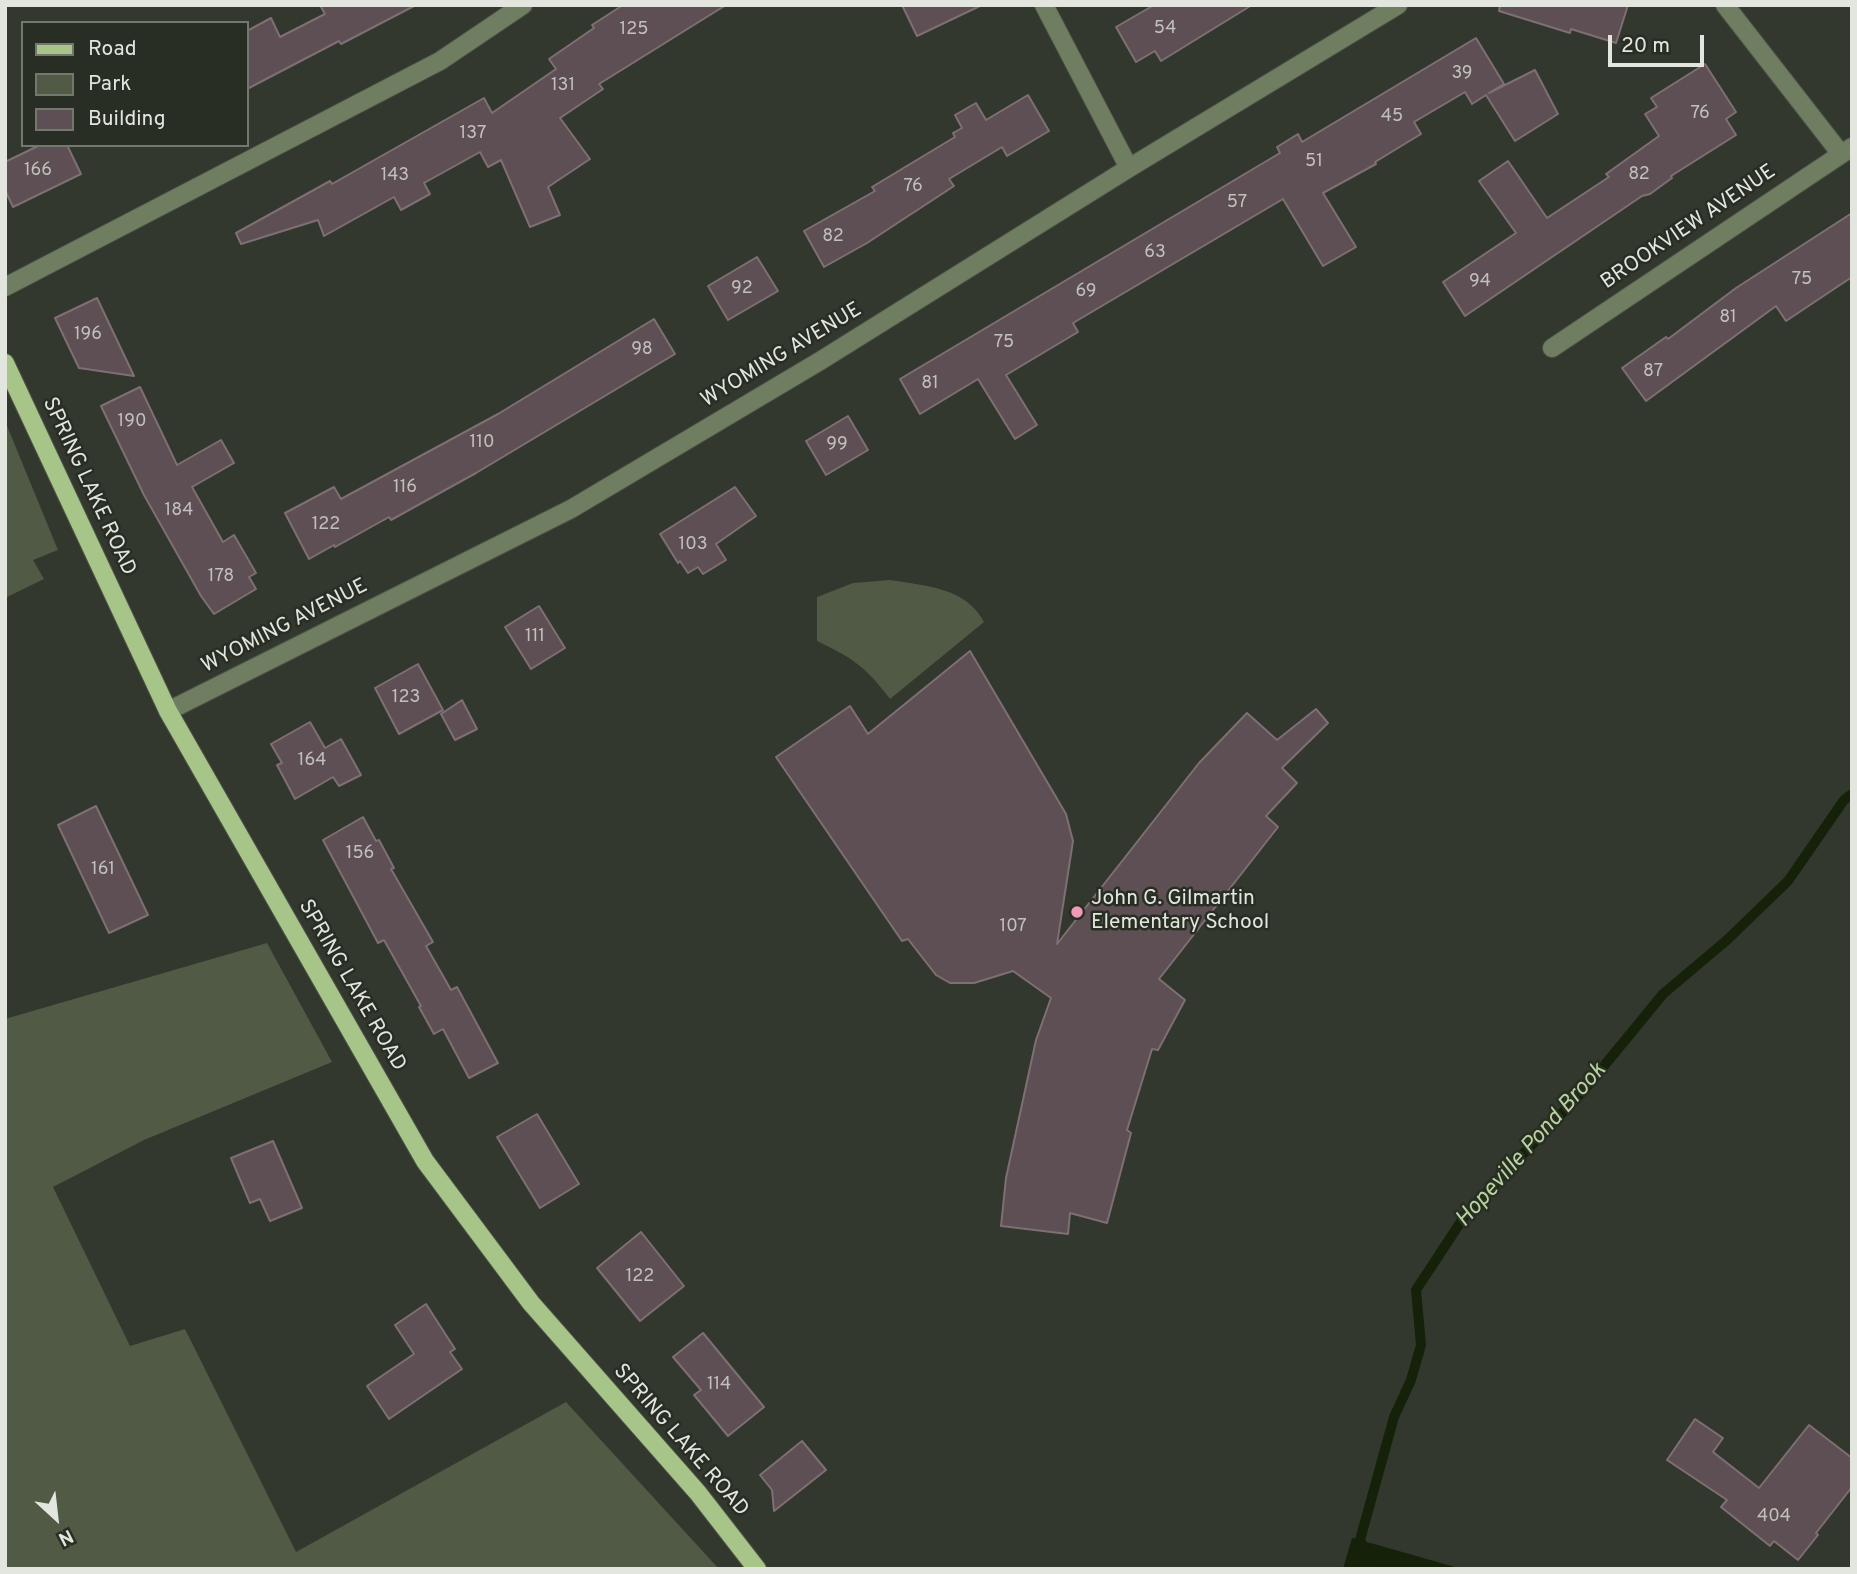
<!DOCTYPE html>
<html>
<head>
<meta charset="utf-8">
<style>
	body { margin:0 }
	#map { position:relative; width:1857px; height:1574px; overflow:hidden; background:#33382e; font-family:Overpass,sans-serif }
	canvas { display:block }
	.frame { position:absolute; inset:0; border:7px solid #e2e6df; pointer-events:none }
	.legend { position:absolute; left:21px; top:21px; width:228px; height:126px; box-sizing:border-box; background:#292e24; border:2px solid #73786f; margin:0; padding:9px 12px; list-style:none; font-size:21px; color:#e2e6df }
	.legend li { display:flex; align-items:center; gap:14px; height:35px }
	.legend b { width:35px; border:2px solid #73786f }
	.north { position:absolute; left:21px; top:1483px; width:70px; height:70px; -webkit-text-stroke:5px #292e24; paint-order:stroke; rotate:153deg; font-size:19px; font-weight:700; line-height:28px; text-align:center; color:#e2e6df }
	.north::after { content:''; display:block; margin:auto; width:24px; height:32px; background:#e2e6df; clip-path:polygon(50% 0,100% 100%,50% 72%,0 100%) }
	.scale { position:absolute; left:1608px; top:35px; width:96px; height:32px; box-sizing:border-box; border:4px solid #e2e6df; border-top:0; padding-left:9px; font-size:21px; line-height:24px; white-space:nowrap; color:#e2e6df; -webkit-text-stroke:5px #292e24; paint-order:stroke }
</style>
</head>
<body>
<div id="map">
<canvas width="1857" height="1574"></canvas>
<div class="frame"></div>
<ul class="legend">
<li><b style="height:9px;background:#a7c588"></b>Road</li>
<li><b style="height:19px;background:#505a45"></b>Park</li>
<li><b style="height:19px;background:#5d4f54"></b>Building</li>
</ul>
<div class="north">N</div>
<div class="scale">20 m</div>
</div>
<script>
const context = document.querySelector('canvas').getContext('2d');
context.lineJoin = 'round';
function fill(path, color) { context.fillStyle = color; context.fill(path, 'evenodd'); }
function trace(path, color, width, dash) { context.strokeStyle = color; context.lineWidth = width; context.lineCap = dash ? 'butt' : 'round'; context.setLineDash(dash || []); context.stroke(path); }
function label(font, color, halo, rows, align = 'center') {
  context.font = font + ' Overpass,sans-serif'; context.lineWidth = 5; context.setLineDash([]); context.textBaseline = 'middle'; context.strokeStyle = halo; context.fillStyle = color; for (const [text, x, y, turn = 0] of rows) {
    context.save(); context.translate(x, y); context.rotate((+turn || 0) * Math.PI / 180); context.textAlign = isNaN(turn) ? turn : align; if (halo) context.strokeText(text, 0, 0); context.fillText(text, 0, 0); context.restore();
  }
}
fill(new Path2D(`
	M5 421 58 550 33 560 44 579 5 598Z
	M890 580C925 586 966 587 984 622L890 699C865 666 854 659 817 641V597L853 583Z
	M267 943 332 1062 144 1140 53 1187 130 1346 185 1329 296 1552 566 1402 719 1569H5V1019Z`), '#505a45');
fill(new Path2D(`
	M1352 1538 1360 1540 1462 1569H1343Z`), '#162109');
trace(new Path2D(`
	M1373 1569 1360 1540 1394 1417 1411 1380 1421 1345 1416 1290 1466 1214 1585 1089 1663 994 1727 940 1788 881 1844 800 1852 794`), '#162109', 10);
const building = new Path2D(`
	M320 5H416L341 44 339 41 247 89V31L271 18 280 37 325 14Z
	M623 5H726L599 84 603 89 560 118 590 159 548 187 560 215 530 227 501 160 488 167 480 152 424 183 430 194 401 210 394 197 324 236 318 220 241 244 236 233 330 181 332 184 484 98 492 113 556 69 549 59 594 28 592 25Z
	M902 5H982L917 36Z
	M1154 5H1252L1161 61 1155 51 1136 62 1116 27Z
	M1500 5H1628L1616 43 1571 29 1570 33 1499 11Z
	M1476 38 1504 84 1489 93 1535 70 1558 114 1515 141 1486 95 1472 104 1465 92 1414 122 1421 134 1375 162 1376 164 1323 193 1356 247 1323 266 1283 199 1073 323 1078 332 1006 375 1037 425 1015 439 978 379 920 414 900 379 1280 153 1277 147 1298 134 1302 142Z
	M1705 64 1736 112 1726 119 1736 135 1671 176 1672 178 1650 194 1642 196 1465 316 1443 282 1516 233 1479 181 1508 161 1547 218 1609 177 1606 174 1659 136 1645 114 1657 107 1651 98Z
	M1028 95 1049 131 1007 156 1002 147 949 179 954 186 867 243 824 267 804 231 875 191 872 187 955 137 953 133 962 128 955 115 976 103 986 120Z
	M40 145H67L81 174 13 207 5 190V162Z
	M1852 213V277L1786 321 1776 306 1646 401 1622 368 1666 337 1668 339 1736 288Z
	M757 257 778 291 728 320 708 286Z
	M97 298 134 376 79 368 55 318Z
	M654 319 675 354 476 473 391 520 389 517 335 547 334 545 309 559 285 513 334 487 341 499 498 414Z
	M140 387 177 465 221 440 234 463 192 487 223 542 234 535 256 573 249 577 256 589 214 614 201 596 144 495 101 406Z
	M848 416 868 450 826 475 806 441Z
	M735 487 756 516 716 544 726 560 703 574 698 567 688 573 680 561 678 563 660 534Z
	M539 606 565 648 531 669 505 627Z
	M970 651 1066 814 1073 841 1057 944 1199 763 1247 713 1277 740 1316 709 1328 723 1282 768 1297 783 1266 816 1278 827 1159 979 1185 1000 1158 1050 1152 1049 1127 1130 1131 1133 1107 1223 1070 1213 1068 1234 1001 1226 1006 1178 1036 1040 1051 998 1013 971 974 983H950L936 975 908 939 902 941 776 757 850 706 868 734Z
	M418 664 443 710 399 734 375 688Z
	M462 700 477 729 455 740 441 714Z
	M310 722 325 748 341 739 361 775 339 786 333 777 295 799 277 765 282 763 271 744Z
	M96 806 148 915 109 933 58 825Z
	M363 817 376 841 379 840 394 868 391 869 433 942 426 946 451 990 457 987 498 1063 469 1078 443 1029 434 1034 419 1007 421 1006 384 940 378 943 323 840Z
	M537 1114 579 1184 540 1208 497 1137Z
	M273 1141 302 1208 270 1221 260 1199 250 1203 231 1158Z
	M641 1232 684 1286 640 1321 597 1268Z
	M426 1304 455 1349 450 1352 462 1369 389 1419 367 1386 414 1354 395 1325Z
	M703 1333 764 1407 728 1436 694 1395 701 1390 673 1357Z
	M1695 1419 1723 1438 1713 1452 1759 1488 1809 1425 1852 1458V1487L1816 1533 1818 1535 1798 1560 1774 1541 1770 1546 1721 1507 1727 1500 1667 1460Z
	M802 1441 826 1470 774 1511 772 1490 760 1475Z`);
fill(building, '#5d4f54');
trace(building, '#7e6f74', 2);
const minor = new Path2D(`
	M1044 5 1129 168
	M1725 5 1841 154
	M5 287 440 61 523 5
	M1552 348 1852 147
	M168 711 571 509 820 361 1129 168 1398 5`);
const major = new Path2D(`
	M5 363 168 711 425 1161 531 1303 698 1493 757 1569`);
trace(minor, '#4f544a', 20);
trace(major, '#4f544a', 20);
trace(minor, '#6f7e61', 18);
trace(major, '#a7c588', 18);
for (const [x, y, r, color] of [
	[1077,912,7,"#ef9ab8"]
]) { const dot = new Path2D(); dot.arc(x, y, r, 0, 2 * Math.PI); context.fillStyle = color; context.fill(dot); trace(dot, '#292e24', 2.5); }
label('18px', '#c1c0bc', null, [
	["54",1165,29],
	["125",634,30],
	["39",1462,74],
	["131",563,86],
	["76",1700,114],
	["45",1392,117],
	["137",473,134],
	["51",1314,162],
	["166",38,171],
	["82",1639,175],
	["143",395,176],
	["76",913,187],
	["57",1237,203],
	["82",833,237],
	["63",1155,253],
	["75",1802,280],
	["94",1480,282],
	["92",742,289],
	["69",1086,292],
	["81",1728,318],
	["196",88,335],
	["75",1004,343],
	["98",642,350],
	["87",1653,372],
	["81",930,384],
	["190",132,422],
	["110",482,443],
	["99",837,445],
	["116",405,488],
	["184",179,511],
	["122",326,525],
	["103",693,545],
	["178",221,577],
	["111",535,637],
	["123",406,698],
	["164",312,761],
	["156",360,854],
	["161",103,870],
	["107",1013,927],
	["122",640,1277],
	["114",719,1385],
	["404",1774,1517]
]);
label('21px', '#e2e6df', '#292e24', [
	["BROOKVIEW AVENUE",1689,228,-34],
	["WYOMING AVENUE",782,356,-31],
	["SPRING LAKE ROAD",88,487,65],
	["WYOMING AVENUE",285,627,-27],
	["SPRING LAKE ROAD",351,986,60],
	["SPRING LAKE ROAD",680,1441,49]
]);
label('21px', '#e2e6df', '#292e24', [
	["John G. Gilmartin",1091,900],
	["Elementary School",1091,924]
], 'left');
label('italic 23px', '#b9d3a0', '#292e24', [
	["Hopeville Pond Brook",1532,1146,-48]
]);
</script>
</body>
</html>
